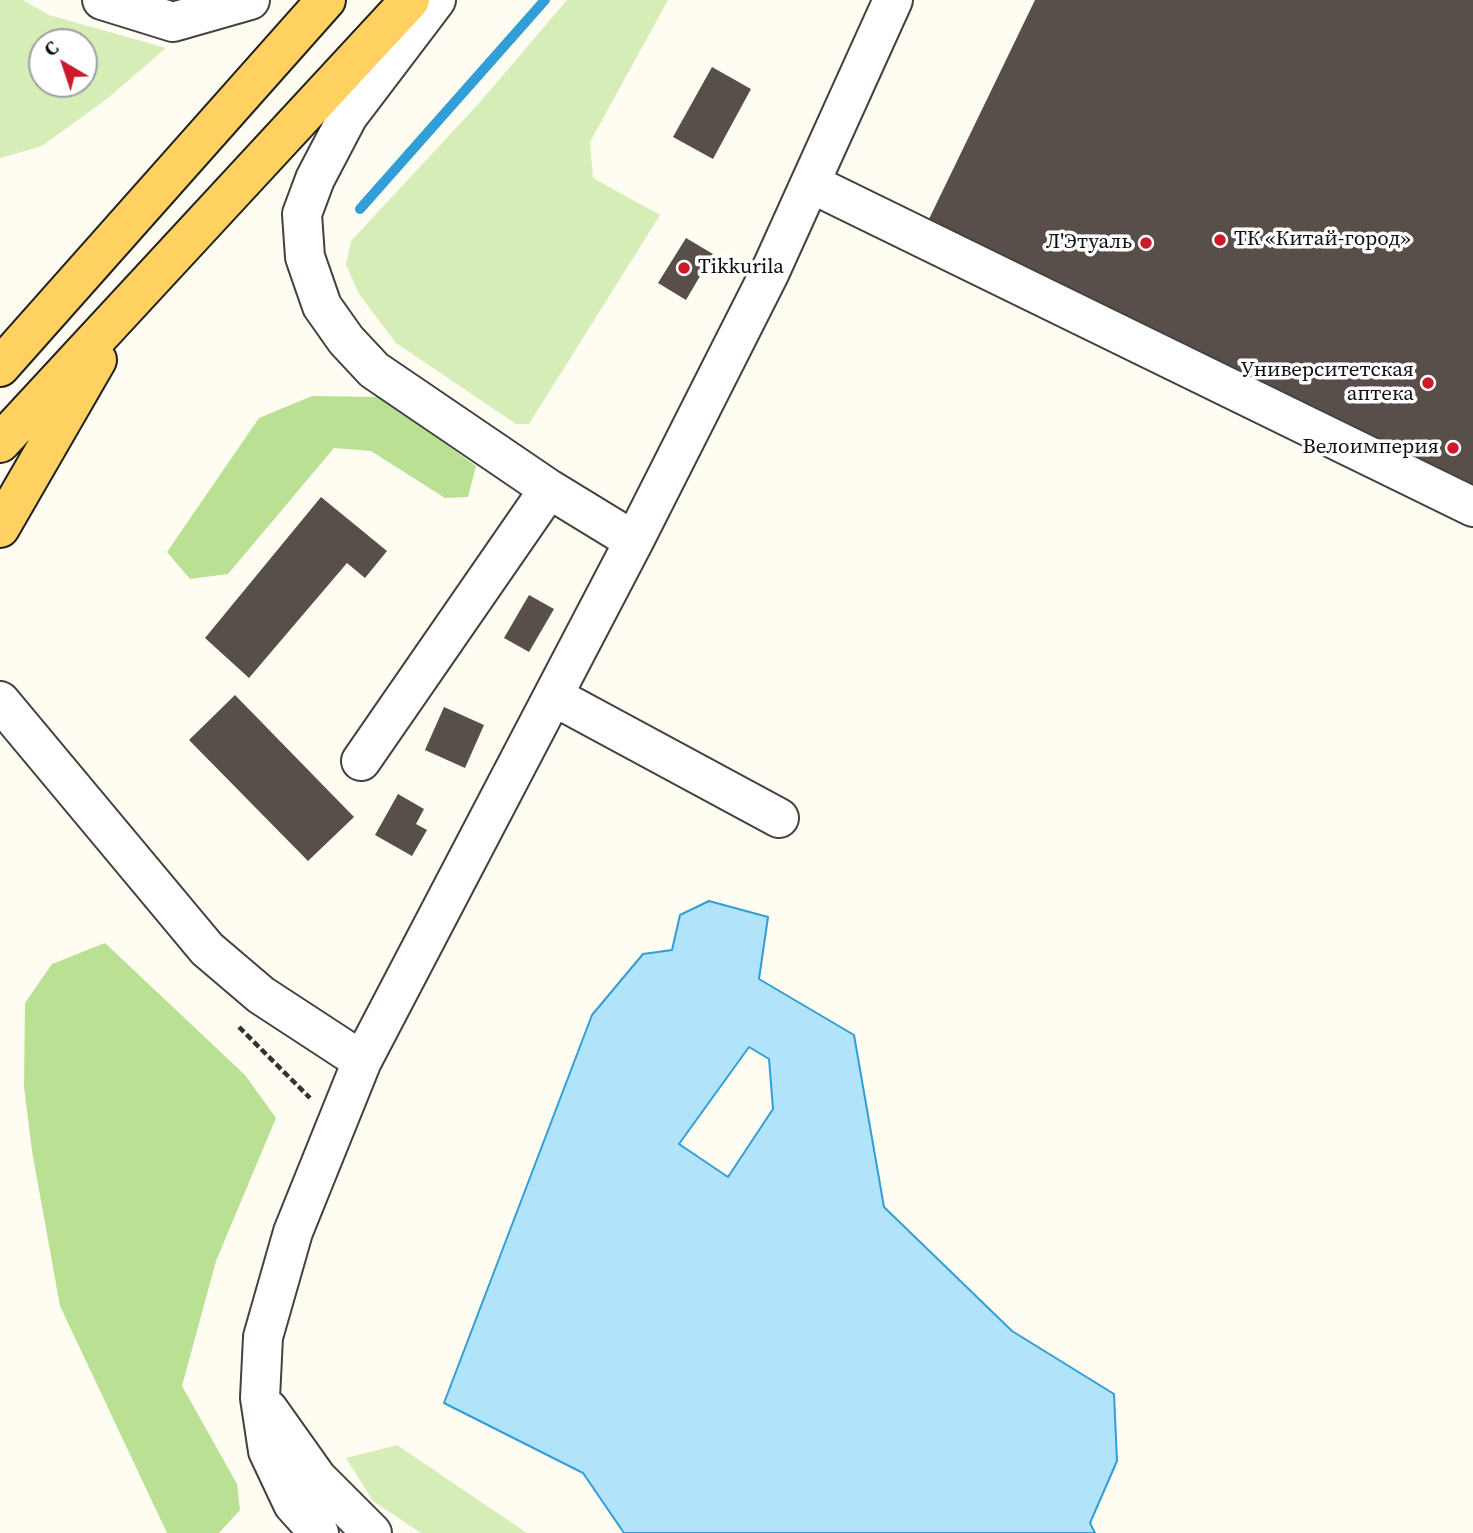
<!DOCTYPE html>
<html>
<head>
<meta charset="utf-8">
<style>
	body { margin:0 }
	#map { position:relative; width:1473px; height:1533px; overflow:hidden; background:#fffcf1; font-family:"Source Serif 4",serif }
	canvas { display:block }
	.north { position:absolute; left:28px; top:28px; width:70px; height:70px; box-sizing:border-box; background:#fff; border:2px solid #9f9f9f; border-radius:50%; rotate:321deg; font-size:19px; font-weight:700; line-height:28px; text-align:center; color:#0f0f0f }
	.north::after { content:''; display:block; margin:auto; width:24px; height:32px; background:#cc1a2b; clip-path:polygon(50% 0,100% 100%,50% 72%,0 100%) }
</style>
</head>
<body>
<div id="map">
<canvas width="1473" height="1533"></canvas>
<div class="north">С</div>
</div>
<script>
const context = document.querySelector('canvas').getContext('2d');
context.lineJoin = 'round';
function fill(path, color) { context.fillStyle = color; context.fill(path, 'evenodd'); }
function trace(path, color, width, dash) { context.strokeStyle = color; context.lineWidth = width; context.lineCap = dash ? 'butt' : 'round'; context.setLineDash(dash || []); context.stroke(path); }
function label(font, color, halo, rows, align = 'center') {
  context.font = font + ' "Source Serif 4",serif'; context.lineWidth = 7; context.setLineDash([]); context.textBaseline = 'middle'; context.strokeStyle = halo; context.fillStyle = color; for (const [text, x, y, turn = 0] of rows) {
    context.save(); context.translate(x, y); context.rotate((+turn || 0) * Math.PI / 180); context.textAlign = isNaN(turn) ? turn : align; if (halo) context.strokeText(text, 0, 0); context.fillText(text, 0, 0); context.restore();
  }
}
fill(new Path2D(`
	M0 0H23L49 15 166 48 108 98 42 146 0 158ZM84 42V84H42V42Z
	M567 0H668L590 142 593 178 660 215 529 424H516L396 343 359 294 346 265 351 241 481 101Z
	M397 1445 527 1533H421L373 1501 346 1458Z`), '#d6edb7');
fill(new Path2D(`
	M312 396 380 397 476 466 468 497 445 498 371 451 334 448 228 574 190 579 167 552 259 418Z
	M105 943 245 1075 276 1118 216 1261 182 1386 237 1484 240 1510 219 1533H167L60 1306 32 1151 24 1087 25 1003 52 964Z`), '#bae094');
const water = new Path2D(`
	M709 901 768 917 759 979 854 1035 884 1207 1012 1331 1114 1394 1117 1461 1090 1523 1095 1533H624L583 1473 444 1403 592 1015 643 954 672 950 680 915ZM749 1047 769 1059 773 1109 728 1177 679 1144Z`);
fill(water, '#b1e3fb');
trace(water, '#329ed8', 2);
trace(new Path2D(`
	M360 209 545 0`), '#329ed8', 10);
fill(new Path2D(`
	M1035 0H1473V485L928 221Z
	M712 67 751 89 713 159 673 137Z
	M686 238 713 254 686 300 658 283Z
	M321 497 387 551 365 578 347 563 249 678 205 638Z
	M529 595 554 609 529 652 504 638Z
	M235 695 354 817 308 861 189 740Z
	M444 707 484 725 465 768 425 750Z
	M398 794 424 809 416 824 427 830 412 856 375 835Z`), '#594f4a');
const minor = new Path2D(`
	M102 0 173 22 250 0
	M436 0 348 116 315 179 302 214 305 257 322 306 346 340 374 370 549 489 634 541
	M812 184 1473 507
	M553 696 779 818
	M0 701 207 949 261 995 362 1061
	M361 761 549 489
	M268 1409 317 1478 372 1533
	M319 1533 293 1504 268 1451 260 1398 263 1337 293 1232 362 1061 634 541 769 274 893 0`);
const major = new Path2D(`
	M0 367 326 0
	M0 443 410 0
	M0 528 97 360`);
trace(minor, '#424242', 42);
trace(major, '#202020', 42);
trace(new Path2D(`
	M239 1027 310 1098`), '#313131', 4.5, [7, 3.5]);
trace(minor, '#fff', 38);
trace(major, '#ffd161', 38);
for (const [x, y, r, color] of [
	[1220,240,7,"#cc1a2b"],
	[1146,243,7,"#cc1a2b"],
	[684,268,7,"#cc1a2b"],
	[1428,383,7,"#cc1a2b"],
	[1453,448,7,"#cc1a2b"]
]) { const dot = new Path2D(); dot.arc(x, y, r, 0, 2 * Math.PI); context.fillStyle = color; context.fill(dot); trace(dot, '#fff', 2.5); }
label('21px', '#0f0f0f', '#fff', [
	["ТК «Китай-город»",1234,240,"left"],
	["Л'Этуаль",1132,243],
	["Tikkurila",698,268,"left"],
	["Университетская",1414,371],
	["аптека",1414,395],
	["Велоимперия",1439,448]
], 'right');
</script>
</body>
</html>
